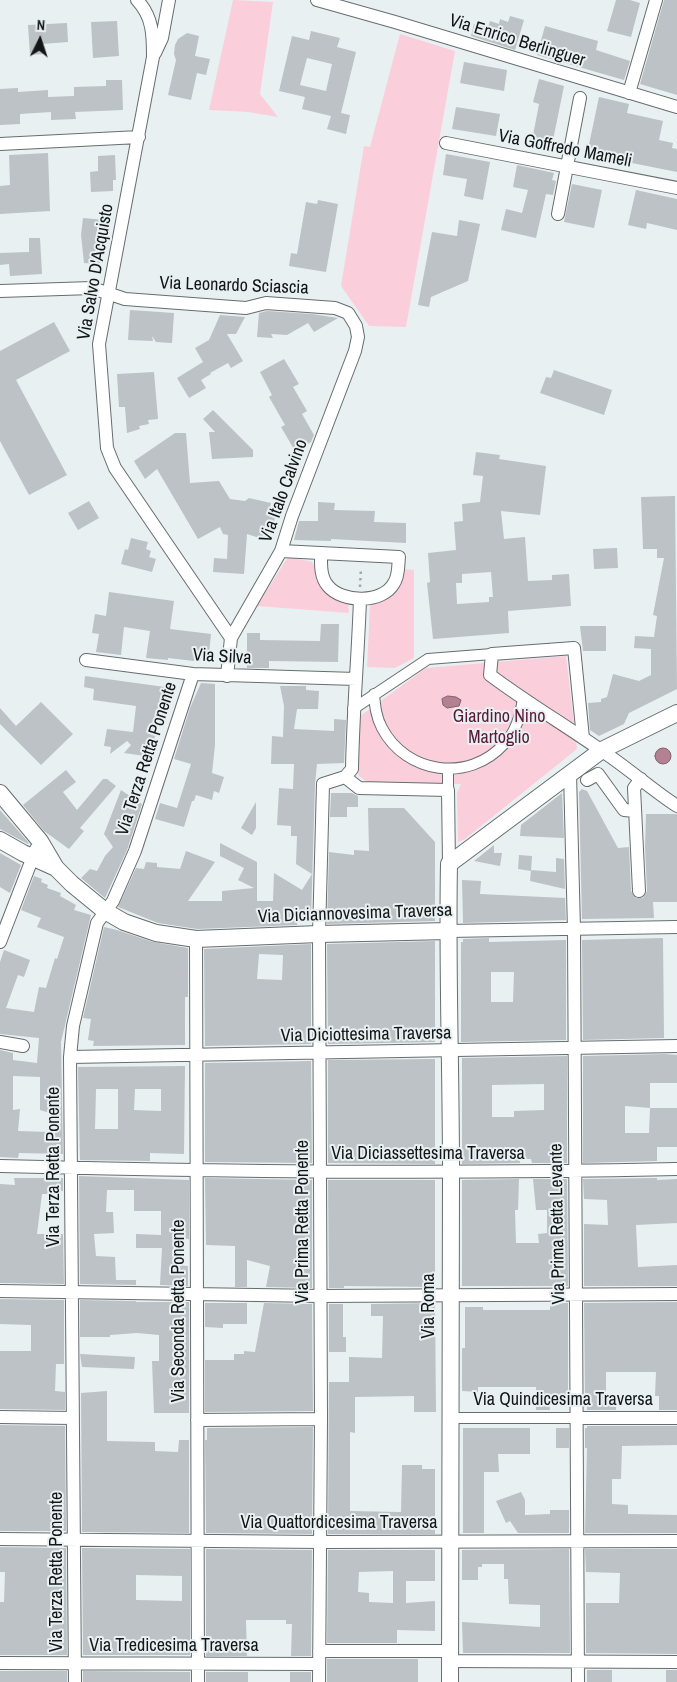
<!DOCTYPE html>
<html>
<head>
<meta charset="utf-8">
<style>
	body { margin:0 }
	#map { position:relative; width:677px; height:1682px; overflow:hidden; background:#e9f0f2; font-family:"Archivo Narrow",sans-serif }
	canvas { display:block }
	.north { position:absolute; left:15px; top:15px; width:50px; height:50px; -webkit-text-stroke:4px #e9f0f2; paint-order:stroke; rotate:4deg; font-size:14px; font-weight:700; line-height:20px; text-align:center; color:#131617 }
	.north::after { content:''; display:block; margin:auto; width:18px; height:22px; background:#131617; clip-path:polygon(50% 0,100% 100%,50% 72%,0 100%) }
</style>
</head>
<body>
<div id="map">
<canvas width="677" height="1682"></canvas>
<div class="north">N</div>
</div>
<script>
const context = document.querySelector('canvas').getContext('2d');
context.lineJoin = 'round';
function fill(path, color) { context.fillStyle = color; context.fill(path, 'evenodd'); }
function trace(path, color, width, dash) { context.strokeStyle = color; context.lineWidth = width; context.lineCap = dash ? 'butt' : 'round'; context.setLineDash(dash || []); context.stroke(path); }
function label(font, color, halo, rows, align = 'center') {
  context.font = font + ' "Archivo Narrow",sans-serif'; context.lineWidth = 4; context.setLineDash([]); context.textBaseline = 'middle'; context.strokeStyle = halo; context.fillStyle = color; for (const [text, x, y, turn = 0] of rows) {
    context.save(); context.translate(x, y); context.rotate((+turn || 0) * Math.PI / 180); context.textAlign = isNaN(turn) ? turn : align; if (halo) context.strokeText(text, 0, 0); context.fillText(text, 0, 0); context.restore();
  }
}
fill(new Path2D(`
	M233 0 273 2 260 94 278 117 248 112 209 110Z
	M400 34 455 51 406 327 369 326 341 286 364 146 370 147Z
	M290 557 312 562C320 577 334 594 348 604L349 613 257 606 286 560Z
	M403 569 414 570V658L395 668 367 667 370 605C387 601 405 589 403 569Z
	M566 656 577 749 465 839 458 842 457 793 461 784 367 782 358 775 359 717 426 668Z`), '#fbcedc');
const water = new Path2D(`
	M448 696 456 697 461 700 459 706 447 708 443 705 442 699Z
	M655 756a8 8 0 1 1 16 0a8 8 0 1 1-16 0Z`);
fill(water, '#b48192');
trace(water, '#84616d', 1);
fill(new Path2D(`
	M616 0H630L640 3 631 37 607 31Z
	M664 0H677V95L640 84Z
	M510 16 524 20 515 50 471 36 474 24 488 28 490 21 499 24 500 19 508 22Z
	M117 21 119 56 93 58 91 22Z
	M67 23 68 42 42 44 43 54 30 55 28 25Z
	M545 26 598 41 596 50 630 61 624 80 537 55Z
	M311 31 340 38 337 47 356 52 341 113 350 115 346 134 327 129 331 116 302 109 305 97 279 91 292 36 309 40ZM307 58 332 64 326 91 300 85Z
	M187 33 199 36 195 56 210 59 206 75 197 73 191 100 168 95 176 60 174 54 175 45 178 39Z
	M464 62 507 70 504 91 460 83Z
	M539 79 564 86 551 150 531 146 539 104 533 102Z
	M106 80H122L123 110 75 112 76 119 51 120V112L20 114V124L0 125V89L18 88V92L48 90V97L74 96V87L106 86Z
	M599 97 629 104 627 113 663 121 659 140 673 143 672 148 677 149V172L587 154Z
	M456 107 500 114 496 136 452 129Z
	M48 153 50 211 0 214V186L10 185 9 155Z
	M446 154 490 162 483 200 464 196 467 179 443 175Z
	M115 155 116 180H113V191L91 192 90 172 98 171V156Z
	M517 165 554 173 552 180 556 181 553 195 546 194 536 238 501 230 506 209 522 213 528 190 513 187Z
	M572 184 602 190 594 228 564 222Z
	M636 190 677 199V230L647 223 646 229 628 225Z
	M318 200 338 204 326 272 289 266 291 253 297 254 306 202 317 204Z
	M83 218 105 220 100 264 84 263 81 235Z
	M459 220 480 224 468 281 431 297 429 307 418 305 432 232 457 236Z
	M29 238H40L42 274 10 276 9 264 0 265V253L29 252Z
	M130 310 174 313 172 343 156 342 152 336 153 341 128 340Z
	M267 311 312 314 338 318 314 332 308 323 287 335 271 334 273 338 257 337 259 313Z
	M220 315 245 317 236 334H227L243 361 231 368 228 363 210 373 211 374 201 380 206 388 189 398 177 378 203 362 195 348 209 340Z
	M54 322 70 351 16 380 67 475 29 495 0 441V351Z
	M284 359 299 384 293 387 307 411 302 414 314 435 311 442 295 451 281 427 285 425 269 397 272 395 260 372Z
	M554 370 612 390 604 415 540 393 546 377 551 378Z
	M154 372 158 419 148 420 149 424 139 426 140 429 127 433 125 407H119L117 374Z
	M213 410 253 450V457L212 459 209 432H215L203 419Z
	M175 433H186L190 483 219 481 230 499 245 501 249 498 271 503 269 512 276 514 269 541 247 534 244 574 213 572 214 558 227 559 228 535 223 534 220 527 198 539 157 469 145 479 134 461Z
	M476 452 500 455 499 459 546 466 540 515 501 511 504 539 525 537 528 581 552 580V575L569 574 571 606 508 611 509 633 433 639 427 583 430 582 428 553 456 550 454 522 463 521 462 504 480 502 483 476 473 475ZM491 572 493 597H489V602L457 604 456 583H462V574Z
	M675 496 677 689 629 713 624 724 599 736 590 730 588 703 601 702V699L607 697 613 674 639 681 651 675V649L634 648 635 636 654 637 657 616 653 615 664 558H657V549H643L641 497Z
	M89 501 99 518 78 530 68 513Z
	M318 502 335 503 334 510 375 511 374 522 406 523V543L331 539V541L294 540 299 521H318Z
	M131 538 148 542 146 549 151 551 149 557 156 559 152 572 121 564 125 549 128 550Z
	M617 548 618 568 594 569 593 549Z
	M109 592 174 601 170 629 211 634 209 653 196 652 194 661 168 658V660L146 658 150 631 124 627 121 655 96 652 99 634 92 633 95 614 106 616Z
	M321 624H339L338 662 269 661V668H247V633H260V640L320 641Z
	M580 626H606V651H583Z
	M85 676 172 688 171 701 160 699 152 757 124 753 131 745 127 741 110 754 111 747 104 746 107 729 133 732 136 706 93 700 94 689 84 687Z
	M201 683 215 684V745L212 773 224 777 219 793 214 791 212 800 196 795 194 801H192L184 827 155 819 160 803 177 808 191 764 174 759 190 708Z
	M280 686H306V690L319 691 318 709H297L294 729 334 731V719L346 720 344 763 317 764 315 784 311 919H297V925L197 929 158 923 118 907 136 868 144 869 146 862 157 863V867L180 869 186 851 215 862 188 901H222V891L254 888 238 880 244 868 220 856V843L257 862V901H273L274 873 302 890 312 874 296 864 297 836H291V826L277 825 279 788 293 789 294 764H271L272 736 283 737 284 706Z
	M41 702 73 734 41 765 0 724V708L16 726Z
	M66 770 76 782 63 792 77 810 103 779H107L116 786 80 828 84 831 69 849 44 831 23 805Z
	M582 789 587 791 618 848 629 847 631 891 636 898H643L647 891 645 847 646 814H677V902H653L654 918 582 919 579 792Z
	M121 790 142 804 127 850 105 898 81 878 90 869 97 871 105 856 113 847 104 834Z
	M331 793H352L358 796V807H347V817H330Z
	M562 793 564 838 520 836 521 825Z
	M256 802V828L252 835 241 828Z
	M368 808H404L435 842V921L327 924 329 852 354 855V850L369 851Z
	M0 810 29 843 28 844 0 829Z
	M494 845V853H502L500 866 474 861Z
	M0 853 21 865 10 893 0 887Z
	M519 855 532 856 531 871 518 869Z
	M556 858 564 859 565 889 530 881 531 870 556 872Z
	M34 876 42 879 41 882 48 885 47 888 61 893 60 896 76 905 74 910 91 915 61 1042 63 1154 19 1153 18 1158 0 1157V1050L13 1053V1060L37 1063 39 1038 0 1034V962L4 950 30 960 24 977 18 975 6 1008 34 1012 39 987 46 988 55 958 57 959 64 937 37 927 41 918 21 910ZM13 1076 40 1077V1110L50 1113 49 1132 18 1131 20 1109 13 1110Z
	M462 880 481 881 480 894 565 898 566 920 463 923Z
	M104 927 117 930 153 942 188 948V997H185V1045L93 1046 94 1041 88 1040 91 1019 83 1018Z
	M489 938V942L566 940V1040L461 1042V942H463V939ZM491 972H514L513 1002H491Z
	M663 938 664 1038 583 1040 582 940Z
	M435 941V1042L328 1044 327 944Z
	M311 944V1044L205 1046 204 949ZM259 954 283 955 282 980 257 979Z
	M665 1054 677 1055V1083H650V1108H677V1147H657V1161L583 1163V1056ZM625 1106 650 1108 649 1133H625Z
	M567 1056V1163H532L531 1159H520V1163L462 1164V1058ZM544 1084V1110L514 1111V1117H492V1085Z
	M435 1059V1164L328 1163V1060Z
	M311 1061 312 1163 205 1162V1063Z
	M185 1066 184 1154 150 1153V1161L80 1160 78 1067ZM96 1089H118V1129H95ZM135 1089H161V1111L134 1110Z
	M79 1176 189 1180V1239L177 1238 174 1265 188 1266V1286L160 1285 162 1248H136V1234L161 1235V1211H134V1190H107L106 1212H113L114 1233 94 1234 96 1256 115 1257 116 1280H136V1285L80 1284Z
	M14 1178H63V1191L52 1190V1194H42L37 1234H63L64 1284 0 1283V1184L15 1185Z
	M205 1178 312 1180V1288L266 1287 270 1266 247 1260V1287H235V1246L206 1245Z
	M657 1178V1180L677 1179V1223L636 1225 638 1267 677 1265V1286H584V1224L608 1225 607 1200 584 1199 583 1179Z
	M519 1179 518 1210H515L516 1243H539L538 1234 547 1233V1210H536L533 1179H567L568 1286H462V1180Z
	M328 1180H435V1287L344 1286V1288H329Z
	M0 1299 64 1300V1364H56L55 1391 65 1392V1410L0 1409V1351H31V1325L0 1324Z
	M80 1300 136 1301V1302H189V1413H154L152 1361H159V1335L137 1333 110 1335V1337H80Z
	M677 1302V1410H659V1396H655L656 1372H606V1396H616V1410H587V1401H585L584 1303Z
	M205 1303H247V1324H223V1328L205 1327Z
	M264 1303 312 1304 313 1411 205 1412V1360H234V1354H244V1351L255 1352Z
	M435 1303 436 1412H414V1396L355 1397V1433L350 1432V1511L401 1512 402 1465H422V1469H435V1534H328L329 1382H349V1357L382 1358 383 1316H371V1304Z
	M550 1303H568V1401H549L550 1410H536V1387H478V1392L462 1391V1348H465V1307H483V1310H550Z
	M329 1304H343V1337H346V1352H329Z
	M80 1354 135 1357 134 1369 82 1367Z
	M107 1391V1441L155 1442V1451L178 1452 179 1440H189V1533L82 1532 81 1393Z
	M0 1425 65 1426 66 1531H0Z
	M587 1426H677V1445L622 1446 621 1479H612V1504L628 1505V1514L677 1515V1533H585L587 1448H585V1428H587Z
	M313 1427 312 1534 206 1533 205 1440H207V1428Z
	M463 1428H530V1454H498L499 1472H484V1533H463Z
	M556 1428H569V1448H556Z
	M521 1492 525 1500V1515L550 1514V1510H569V1533H518L510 1521 506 1523 496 1501Z
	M0 1547 66 1548 67 1655H0V1602H4L5 1572H0Z
	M82 1548 190 1549V1655H83ZM136 1575 182 1576V1601L136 1600Z
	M206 1549 312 1550 311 1656H291L292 1624H286V1620H246L247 1656H206Z
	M569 1549 570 1653H463L462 1622 540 1627V1605L509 1604 508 1579H504V1564H482V1567H478V1580H462V1550Z
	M585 1549H677V1654L586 1653V1603H619L620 1573 586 1572Z
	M328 1550H435V1581H406V1603L435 1601V1631L397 1630V1643H327ZM393 1571V1603L369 1602V1593L358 1592 359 1572Z
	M327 1659H418V1682H327Z
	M587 1670H612V1682H587Z
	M666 1670H677V1682H666Z
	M0 1671H67V1682H0Z
	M83 1671 190 1672V1682H83Z
	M206 1672H248V1682H206Z
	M290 1672H311V1682H290Z`), '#bcc2c5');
const pedestrian = new Path2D(`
	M374 694C375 706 376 717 382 728 406 774 469 783 504 744 516 732 520 716 523 699
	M353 709 428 659 492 654
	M448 769V790
	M450 1418H577`);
const minor = new Path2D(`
	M137 0C153 17 153 35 153 57L99 344 107 448 115 468 231 638
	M317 0 395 22 677 107
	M155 53 162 38 169 0
	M629 93 656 0
	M446 143 677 188
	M0 144 139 137
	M558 214 580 98
	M0 291 92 288 125 299 246 308 266 303 335 308 348 313 356 326 358 337 355 351 292 516 281 551 231 638 227 676
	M281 551 399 557C398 565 399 576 394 583 383 604 342 603 328 586 320 577 321 564 321 553
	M86 660 193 674 356 679
	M583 738 574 648 492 654 490 675C526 702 565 725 602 751 628 768 651 789 677 806
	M570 773 574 930 578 1682
	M345 777 359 788 448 790 449 864
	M587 780 598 774 624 810 635 811
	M639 891 634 788 641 779
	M448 931 677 927
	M196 939 198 1682
	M0 942 36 849
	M0 1042 23 1046
	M70 1057 677 1046
	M0 1166C226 1172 451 1174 677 1169
	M0 1291 320 1296 677 1294
	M0 1417 73 1418
	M577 1418H677
	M197 1420 321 1419
	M0 1539 321 1542 677 1541
	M319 1651H450
	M450 1661 677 1662
	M0 1663 319 1664
	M75 1682 70 1057 73 1026 97 923 113 901 135 851 193 674
	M319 1682 321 1419 319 934 323 784 345 777 352 769C353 712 358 656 360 599`);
const tertiary = new Path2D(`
	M0 793 40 841 56 868 72 884 105 911 124 922 156 933 196 939 319 934 448 931
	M0 840 23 853 56 868
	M450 1682C450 1512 450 1342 451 1172 451 1069 447 967 449 864L602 750 677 713`);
trace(pedestrian, '#676d6f', 12);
trace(minor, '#676d6f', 14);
trace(tertiary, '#676d6f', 18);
trace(new Path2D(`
	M360 587 361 568`), '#a3a9aa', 2.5, [2.5, 4]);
trace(pedestrian, '#fff', 10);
trace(minor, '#fff', 12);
trace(tertiary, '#fff', 16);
label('18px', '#131617', '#e9f0f2', [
	["Via Enrico Berlinguer",517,41,17],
	["Via Goffredo Mameli",565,149,11],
	["Via Salvo D'Acquisto",96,272,-80],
	["Via Leonardo Sciascia",234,286,2],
	["Via Italo Calvino",284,491,-70],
	["Via Silva",222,657,3],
	["Via Terza Retta Ponente",147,759,-72],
	["Via Diciannovesima Traversa",355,914,-2],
	["Via Diciottesima Traversa",366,1035,-1],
	["Via Diciassettesima Traversa",428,1154],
	["Via Terza Retta Ponente",54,1167,-90],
	["Via Prima Retta Ponente",303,1222,-90],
	["Via Prima Retta Levante",558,1224,-91],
	["Via Roma",429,1306,-90],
	["Via Seconda Retta Ponente",179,1311,-90],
	["Via Quindicesima Traversa",563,1400],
	["Via Quattordicesima Traversa",339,1523],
	["Via Terza Retta Ponente",57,1572,-90],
	["Via Tredicesima Traversa",174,1646]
]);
label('18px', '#591a35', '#e9f0f2', [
	["Giardino Nino",499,717],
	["Martoglio",499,738]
]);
</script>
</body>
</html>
